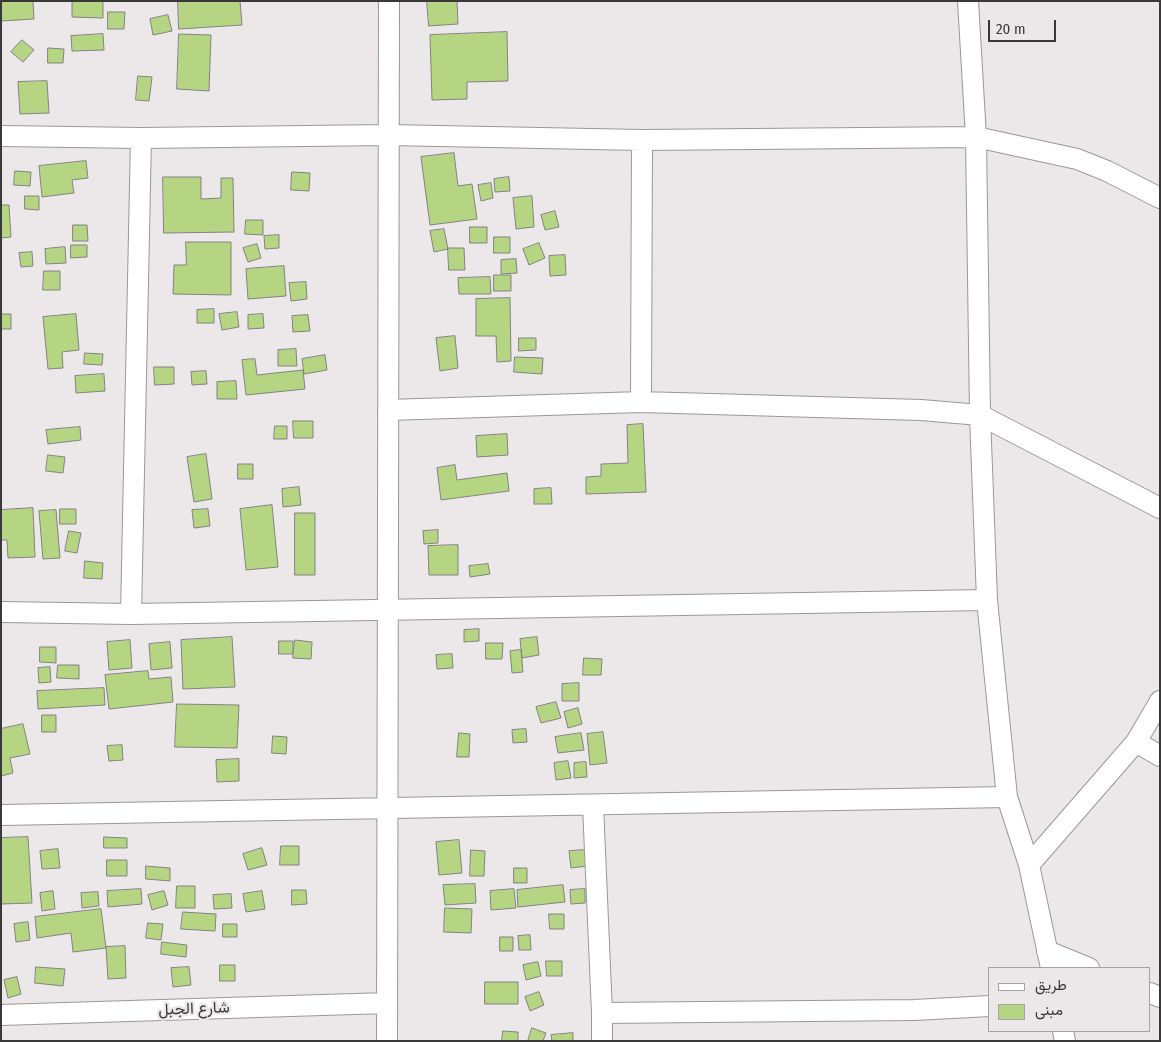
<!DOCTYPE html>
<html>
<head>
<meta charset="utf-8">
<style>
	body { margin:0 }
	#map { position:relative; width:1161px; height:1042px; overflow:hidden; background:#ece8ea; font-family:"Fira Sans Condensed",Vazirmatn,sans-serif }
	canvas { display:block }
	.frame { position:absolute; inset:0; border:2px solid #3a3939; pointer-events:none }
	.legend { position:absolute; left:988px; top:967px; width:162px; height:65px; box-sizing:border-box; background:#ece8ea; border:1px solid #a5a2a3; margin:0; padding:6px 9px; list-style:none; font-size:15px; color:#3a3939 }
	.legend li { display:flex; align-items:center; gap:10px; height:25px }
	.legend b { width:25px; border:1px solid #a5a2a3 }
	.scale { position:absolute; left:988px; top:20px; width:68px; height:22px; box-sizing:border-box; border:2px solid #3a3939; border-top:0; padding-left:6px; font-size:15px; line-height:18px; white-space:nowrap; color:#3a3939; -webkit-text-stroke:4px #ece8ea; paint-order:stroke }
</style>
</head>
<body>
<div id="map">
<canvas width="1161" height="1042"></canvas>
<div class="frame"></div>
<ul class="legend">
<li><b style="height:6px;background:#fff"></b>طريق</li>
<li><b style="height:14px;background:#b5d582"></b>مبنى</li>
</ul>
<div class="scale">20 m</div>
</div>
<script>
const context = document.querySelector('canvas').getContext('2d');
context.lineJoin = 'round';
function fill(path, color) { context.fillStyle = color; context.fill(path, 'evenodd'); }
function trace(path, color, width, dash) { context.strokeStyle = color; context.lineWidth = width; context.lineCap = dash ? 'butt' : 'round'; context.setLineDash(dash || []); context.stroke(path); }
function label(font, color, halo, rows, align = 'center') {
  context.font = font + ' "Fira Sans Condensed",Vazirmatn,sans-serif'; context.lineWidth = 4.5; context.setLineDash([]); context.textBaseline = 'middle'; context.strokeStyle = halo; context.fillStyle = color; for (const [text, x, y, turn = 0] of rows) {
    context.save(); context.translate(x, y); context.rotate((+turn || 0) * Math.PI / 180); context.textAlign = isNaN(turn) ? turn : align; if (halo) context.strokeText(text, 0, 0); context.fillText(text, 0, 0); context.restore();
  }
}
const building = new Path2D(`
	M1 1H33L34 19 1 21Z
	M89 1H103V18L72 17V2Z
	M178 1H240L242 25 179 29Z
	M427 1H457L458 24 429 26Z
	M108 12H125L124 29H108Z
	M168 15 172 31 153 35 150 19Z
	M507 32 508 81 467 82V99L432 100 430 35Z
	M103 34 104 50 72 51 71 36Z
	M179 34 211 35 209 91 177 89Z
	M22 40 34 50 23 62 11 52Z
	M48 48 64 49 63 63H48Z
	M138 76 152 77 149 101 136 100Z
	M47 81 49 113 20 114 18 82Z
	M454 153 458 186 472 184 477 219 430 225 421 157Z
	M86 161 88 178 72 180 74 193 42 197 39 166Z
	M15 171 31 172 30 186 14 185Z
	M292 172 310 173 309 191 291 190Z
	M163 177H201V199L221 198V178H233L234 232 164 233Z
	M509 177 510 191 495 192 494 179Z
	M491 183 493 198 481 201 478 185Z
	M25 196H39V210L25 209Z
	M532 196 534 227 516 229 513 198Z
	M1 205H9L11 237 1 238Z
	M555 211 559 227 545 230 541 215Z
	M246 220H263V235L245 234Z
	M73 225H87L88 241H73Z
	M470 227H487V243H470Z
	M444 229 448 249 434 252 430 231Z
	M279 235V248L265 249 264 236Z
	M494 237H510V253H494Z
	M186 242H231V295L173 294 174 265H186Z
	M539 243 545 258 529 265 523 249Z
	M257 244 261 258 248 262 243 248Z
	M71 245H87V257L71 258Z
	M65 247 66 263 46 264 45 249Z
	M448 248H464L465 270H449Z
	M32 252 33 266 21 267 19 253Z
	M565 255 566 275 550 276 549 256Z
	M516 259 517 273 501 274V260Z
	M284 266 286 296 248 299 246 269Z
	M44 271H60V290H43Z
	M494 275H511V291H494Z
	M490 277 491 294H459L458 278Z
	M306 282 307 299 291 301 289 283Z
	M510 298 511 361 497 362 496 336H476V299Z
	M214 309V323H197V310Z
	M237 312 239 327 222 330 219 314Z
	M1 314H11V329H1Z
	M76 314 79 350 62 352 63 368 48 369 43 317Z
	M263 314 264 328 248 329V315Z
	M308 315 310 331 293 332 292 316Z
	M455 336 458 368 440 371 436 338Z
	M519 338H536V350L519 351Z
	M296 349 297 366H278V350Z
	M85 353 103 354 102 365 84 364Z
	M325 355 327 370 304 374 302 359Z
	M515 357 543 358 542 374 514 372Z
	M255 359 257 375 303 370 305 389 246 395 242 360Z
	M154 367H174V384L155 385Z
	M206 371 207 384 192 385 191 372Z
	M104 374 105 391 76 393 75 376Z
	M236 381 237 399H217V382Z
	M293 421H313V438H294Z
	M643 424 646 492 586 494V477L601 476V464L628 463 627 425Z
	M275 426H287V439H274Z
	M80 427 81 440 48 444 46 430Z
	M507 434 508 455 477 457 476 436Z
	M206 454 212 499 194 502 187 457Z
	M48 455 65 457 63 473 46 471Z
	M238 464H253V479H238Z
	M455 465 457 480 507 473 509 491 441 500 437 468Z
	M299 487 301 505 283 507 282 489Z
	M551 488 552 504H534V489Z
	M272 505 278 567 246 570 240 509Z
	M33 508 35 557 8 558 7 540H1V510Z
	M60 509H76V524H60Z
	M208 509 210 526 194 528 192 510Z
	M56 510 60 558 43 559 39 511Z
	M295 513H315V575H295Z
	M438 530V543L424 544 423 531Z
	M69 531 81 533 77 553 65 551Z
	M458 545V575H429L428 546Z
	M85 561 103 563 102 579 84 578Z
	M488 564 490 574 470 577 469 566Z
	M479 629V641L464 642V630Z
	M232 637 235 687 183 689 181 640Z
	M537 637 539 655 522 658 520 639Z
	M130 640 132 668 109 670 107 642Z
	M295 640 312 642 311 659 293 658Z
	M279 641H293V654H279Z
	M170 642 172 668 151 670 149 644Z
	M486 643H503L502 659H486Z
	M40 647H56V663L40 662Z
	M521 650 523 672 512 673 510 651Z
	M452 654 453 668 437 669 436 655Z
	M584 658 602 659 601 675H583Z
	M58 665H79V679L57 678Z
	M50 667 51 682 39 683 38 668Z
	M148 671 149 679 171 677 173 702 109 709 105 675Z
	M579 683V701H562V684Z
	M104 688 105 705 38 709 37 691Z
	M556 702 561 718 541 723 536 707Z
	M177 704 239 705 237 748 175 747Z
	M578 708 582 724 568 728 564 712Z
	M42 715H56V732H42Z
	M23 724 30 754 10 758 13 773 1 776V729Z
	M526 729 527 742 513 743 512 730Z
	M603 732 607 763 590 765 587 734Z
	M459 733 470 734 469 757H457Z
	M581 733 584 750 558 753 555 737Z
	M273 736 287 737 286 754 272 753Z
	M122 745 123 760 109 761 107 746Z
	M239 759V781L217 782 216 760Z
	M568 761 571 778 556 780 554 763Z
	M586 762 587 777 574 778V763Z
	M28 837 32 903 1 904V838Z
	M104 837 127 838V848H104Z
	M459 840 462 873 439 875 436 842Z
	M281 846H299V865H280Z
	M262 848 267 865 248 870 243 854Z
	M58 849 60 868 42 869 40 851Z
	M471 850 485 851 484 876H470Z
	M586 850 588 866 571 868 569 851Z
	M107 860H127V876H107Z
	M146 866 170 868V881L146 879Z
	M514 868H527V883H514Z
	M475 884 476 903 445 905 443 885Z
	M563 885 565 902 518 907 517 890Z
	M177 886H195V908H176Z
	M141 889 142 904 108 907 107 891Z
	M514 889 516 908 491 910 490 891Z
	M585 889V903L571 904 570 890Z
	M292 890H306L307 904 292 905Z
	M53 891 55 909 42 911 40 893Z
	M164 891 168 905 152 910 148 895Z
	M262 891 265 909 246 912 243 894Z
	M98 892 99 906 82 908 81 893Z
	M231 894 232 908 214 909 213 895Z
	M445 908 472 909 471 933 444 932Z
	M101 909 106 948 73 952 71 933 37 938 35 917Z
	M183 912 216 914 215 931 181 929Z
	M549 914H564V929H550Z
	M28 922 30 940 16 942 14 924Z
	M148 923 163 924 161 940 146 938Z
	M223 924H237V937H223Z
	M530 935 531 950H519L518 936Z
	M500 937H513V951H500Z
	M162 942 187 945 186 957 161 954Z
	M125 946 126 978 108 979 106 947Z
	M546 961H562V976H547Z
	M538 962 541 976 526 980 523 965Z
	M220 965H235V981H220Z
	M36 967 65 969 63 986 35 983Z
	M189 967 191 985 173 987 171 968Z
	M17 977 21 994 8 998 4 980Z
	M485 982H518V1004H485Z
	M539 992 544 1005 530 1011 525 997Z
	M532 1028 546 1033 543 1041H528Z
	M503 1031 518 1032V1041H502Z
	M573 1033V1041H552L551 1035Z`);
fill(building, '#b5d582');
trace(building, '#828380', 1);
const minor = new Path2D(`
	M968 1 976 137 980 415 987 600 1007 797 1029 865 1051 968
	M1 136 141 138 388 135 642 140 976 137 1077 159 1107 171 1160 198
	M641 402 642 140
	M388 410 641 402 921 410 980 415 1160 508
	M1 612 131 614 987 600
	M131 614 141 138
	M1136 742 1160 756
	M593 805 602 1013V1041
	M1 815 1007 797
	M1029 865 1136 742 1160 701
	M1047 951 1089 968
	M1150 993 1160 997
	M602 1013 914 1010 990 1006
	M1 1015 387 1003
	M1063 1031 1065 1041
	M387 1041 389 1`);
trace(minor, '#9b9799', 22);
trace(minor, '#fff', 20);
label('16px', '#3a3939', '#ece8ea', [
	["شارع الجبل",194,1009,-2]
]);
</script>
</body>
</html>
